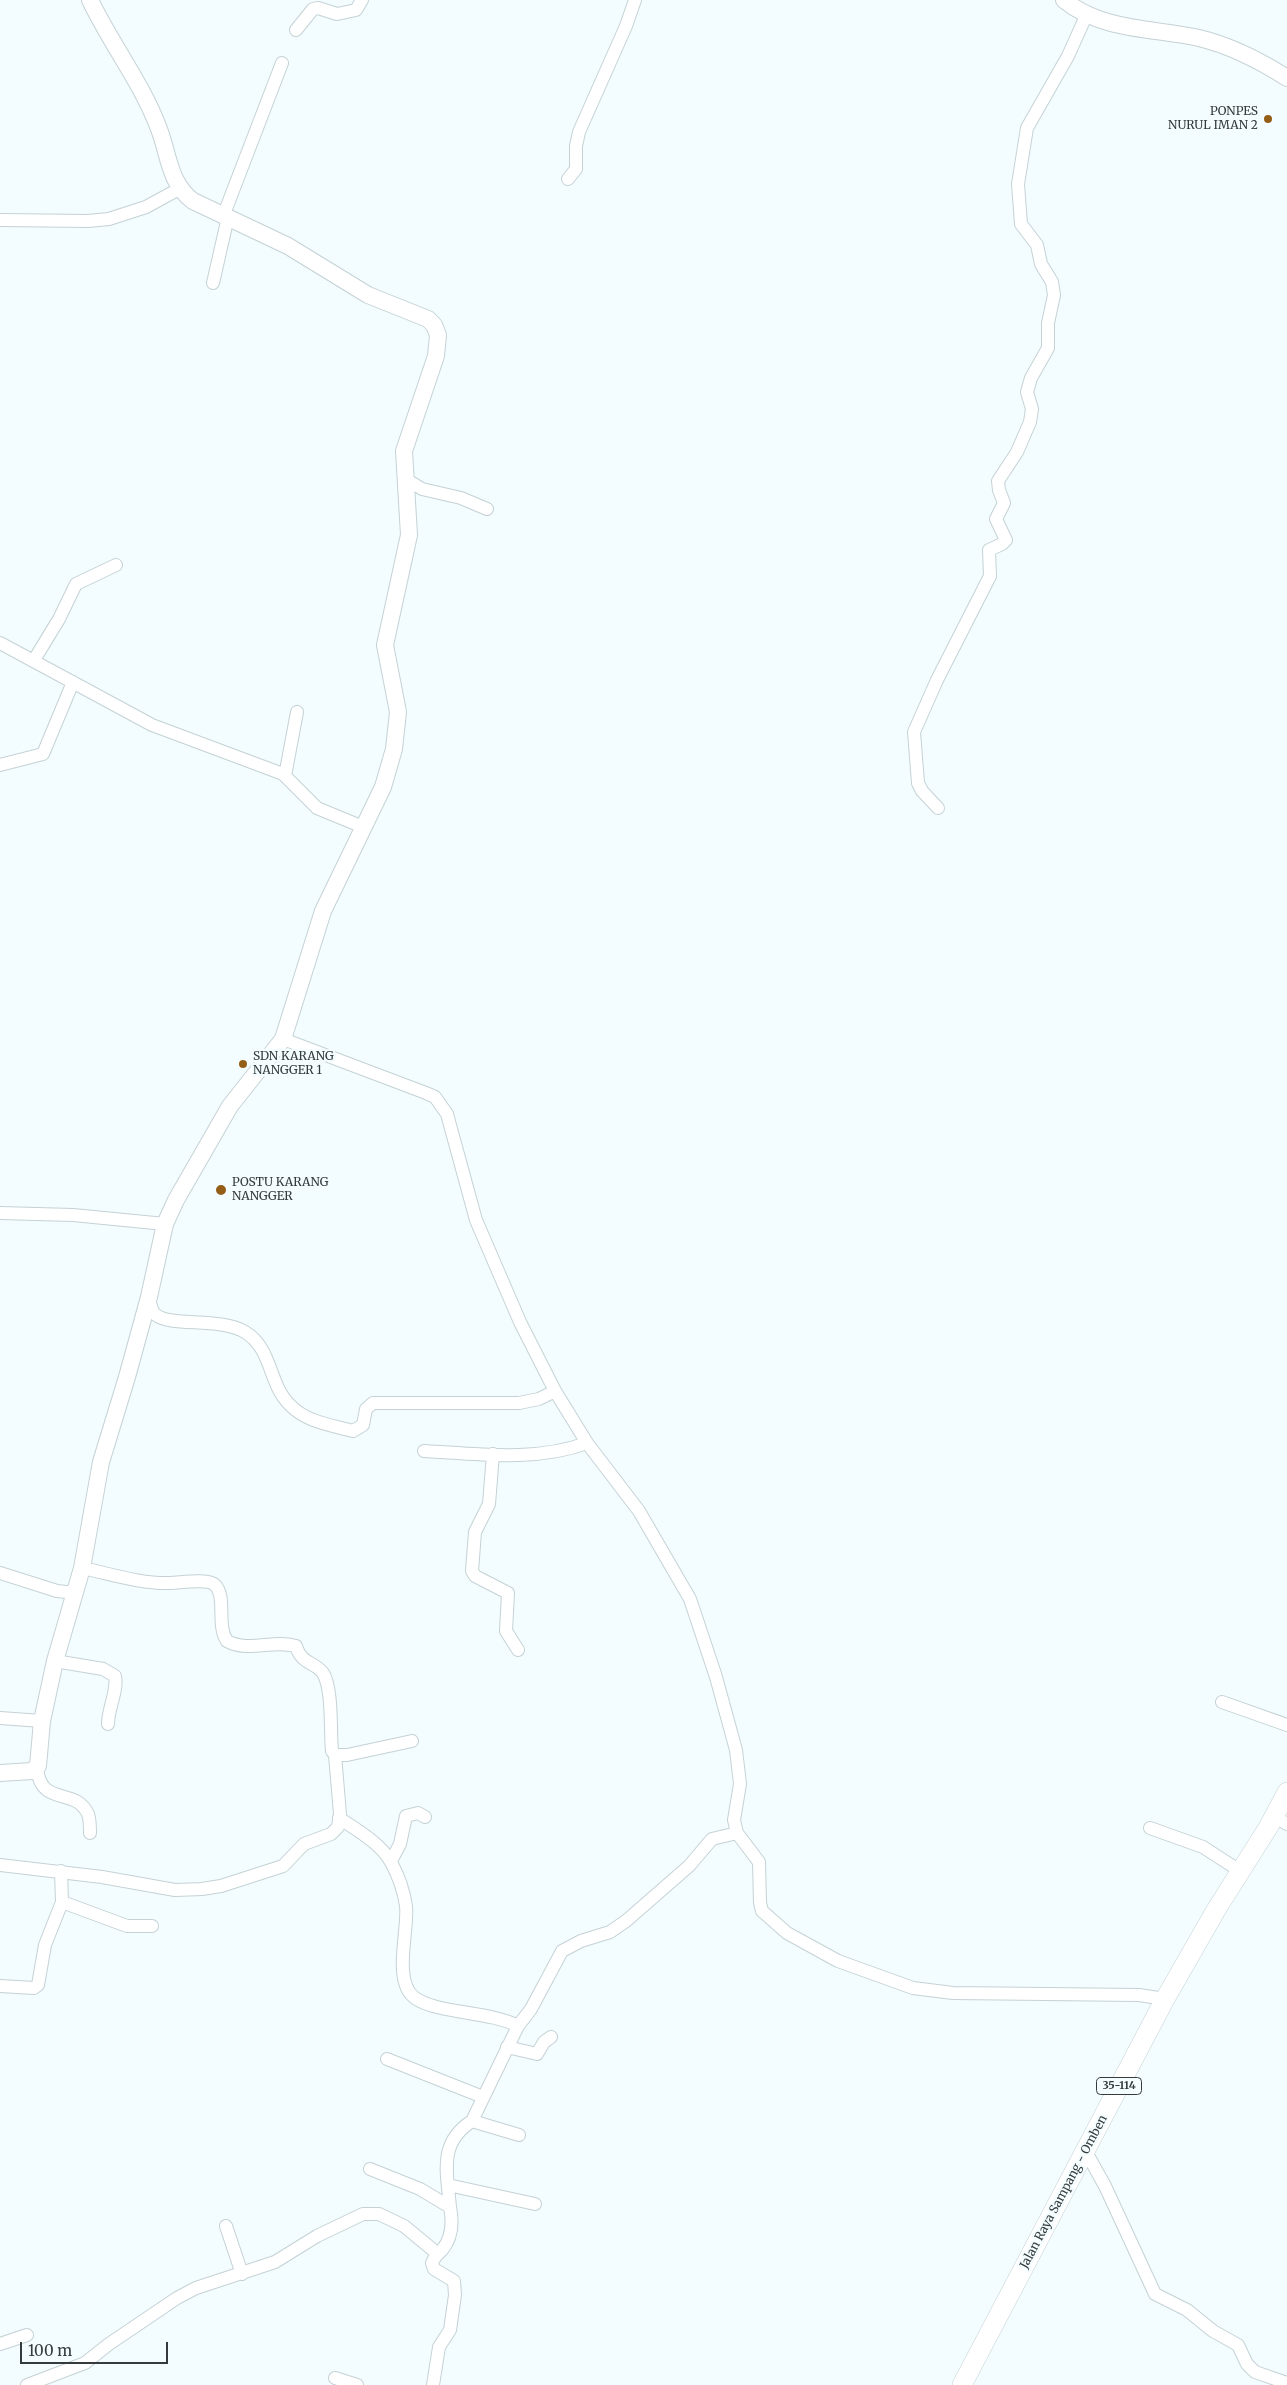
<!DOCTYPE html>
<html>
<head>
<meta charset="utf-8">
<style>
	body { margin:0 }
	#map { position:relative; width:1287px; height:2385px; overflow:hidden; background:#f3fcfe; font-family:Merriweather,serif }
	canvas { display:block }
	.scale { position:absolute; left:20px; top:2342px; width:148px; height:22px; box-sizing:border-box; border:2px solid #353b3d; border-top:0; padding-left:6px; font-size:15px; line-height:18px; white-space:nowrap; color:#353b3d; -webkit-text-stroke:4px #f3fcfe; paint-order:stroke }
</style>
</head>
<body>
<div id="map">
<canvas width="1287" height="2385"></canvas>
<div class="scale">100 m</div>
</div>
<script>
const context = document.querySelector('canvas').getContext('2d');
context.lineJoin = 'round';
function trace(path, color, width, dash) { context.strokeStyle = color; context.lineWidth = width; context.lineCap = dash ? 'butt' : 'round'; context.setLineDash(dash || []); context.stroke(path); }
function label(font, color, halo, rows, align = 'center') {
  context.font = font + ' Merriweather,serif'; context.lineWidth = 4.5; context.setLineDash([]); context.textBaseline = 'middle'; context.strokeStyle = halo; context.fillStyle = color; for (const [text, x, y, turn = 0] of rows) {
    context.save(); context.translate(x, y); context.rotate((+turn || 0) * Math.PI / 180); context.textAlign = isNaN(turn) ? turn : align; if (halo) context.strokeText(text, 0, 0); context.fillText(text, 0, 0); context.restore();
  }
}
const street = new Path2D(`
	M296 30 313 9 318 8 337 14 356 10 362 0
	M568 179 576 169V146L579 132 626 26 635 0
	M224 214 282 63
	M0 220 88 221 109 219 146 207 179 189
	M213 283 228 217
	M404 478 422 489 461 498 487 509
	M0 643 152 725 283 774 317 808 363 827
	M34 660 59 619 76 584 116 565
	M0 765 43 754 73 682
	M285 776 297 712
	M938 808 922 791 918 783 914 732 937 680 990 576 989 550 1002 544 1006 540 996 519 1004 503 999 490 998 481 1017 452 1030 422 1032 409 1027 392 1031 378 1048 348V323L1054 295 1052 282 1041 264 1037 245 1021 224 1018 184 1027 128 1068 56 1086 16
	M283 1039 426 1093 435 1097 447 1114 476 1220 520 1322 555 1391 587 1443 639 1511 690 1599 716 1677 736 1750 740 1784 734 1820 737 1833 759 1862 760 1903 762 1911 787 1933 838 1961 913 1988 953 1993 1139 1995 1165 1999
	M0 1213 73 1215 165 1224
	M149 1297C150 1303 151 1311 156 1315 171 1327 220 1317 245 1332 273 1349 268 1384 290 1405 306 1422 331 1425 353 1431L363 1425 366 1409 373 1403H519L539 1399 555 1391
	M424 1451C478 1454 535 1462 587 1443
	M493 1454 489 1504 475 1532 472 1571 475 1576 508 1593 506 1631 518 1650
	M82 1568C111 1574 141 1584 170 1583 180 1583 208 1578 215 1585 227 1597 216 1625 227 1641 249 1653 272 1639 296 1646 301 1664 315 1662 323 1673 333 1689 330 1732 332 1751L335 1755H347L412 1741
	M0 1573 57 1591 75 1593
	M55 1661 103 1669 115 1676C118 1691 108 1708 108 1724
	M1222 1702 1287 1725
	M0 1718 42 1721
	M37 1768C41 1808 75 1786 88 1814 90 1819 90 1827 90 1833
	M1273 1816 1287 1824
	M339 1818C357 1830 380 1843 391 1862 398 1875 404 1892 406 1906 409 1928 392 1982 415 1998 438 2014 490 2011 518 2026L472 2121C438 2143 447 2172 450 2207
	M1150 1828 1203 1847 1240 1871
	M391 1861 400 1844 406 1816 418 1813 425 1817
	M0 1865 102 1877 175 1890 202 1889 221 1886 283 1866 304 1844 331 1834 338 1827 340 1814 335 1755
	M62 1902 127 1926H152
	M0 1986 34 1988 38 1985 45 1945 62 1902 61 1871
	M518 2026 531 2009 562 1951 581 1941 610 1932 626 1921 689 1866 712 1839 737 1833
	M507 2047 537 2054 544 2042 551 2037
	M387 2059 483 2097
	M472 2121 519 2135
	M1086 2152 1105 2186 1155 2294 1187 2310 1213 2331 1238 2345 1247 2364 1255 2372 1287 2383
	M370 2169 420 2189 450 2207C453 2222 453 2237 442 2250 438 2254 434 2257 432 2263L434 2269 454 2281 455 2295 450 2330 439 2347 433 2385
	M448 2185 535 2204
	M226 2226 242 2274
	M0 2344 27 2335
	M335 2378 357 2385
	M27 2385 85 2363 109 2344 177 2298 196 2288 275 2262 317 2236 363 2214H379L404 2226 438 2254`);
const secondary = new Path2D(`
	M1064 0C1102 31 1153 28 1199 38 1232 46 1259 60 1287 78
	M0 1773 32 1771 38 1766 42 1721 55 1661 82 1568 101 1462 127 1377 149 1297 165 1224 176 1200 230 1106 283 1039 323 911 383 787 394 749 398 712 385 645 409 535 404 451 436 356 438 335 434 325 428 319 368 295 288 246 193 201C169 183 169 155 159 129 142 83 111 44 90 0`);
const primary = new Path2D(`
	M962 2385 1165 1999 1216 1910 1269 1826 1287 1792`);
trace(street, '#c4d2d6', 14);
trace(secondary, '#c4d2d6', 18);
trace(primary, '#c4d2d6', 20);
trace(street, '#fff', 12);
trace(secondary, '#fff', 16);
trace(primary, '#fff', 19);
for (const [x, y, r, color] of [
	[1268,119,5,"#955e17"],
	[243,1064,5,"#955e17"],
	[221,1190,6,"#955e17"]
]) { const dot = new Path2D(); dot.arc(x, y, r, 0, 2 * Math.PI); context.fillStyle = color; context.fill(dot); trace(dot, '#f3fcfe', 2); }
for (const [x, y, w] of [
	[1119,2086,45]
]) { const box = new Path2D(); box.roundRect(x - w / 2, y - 8.5, w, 17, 4); context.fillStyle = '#f3fcfe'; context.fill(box); trace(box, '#353b3d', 1); }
label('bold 11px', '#353b3d', null, [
	["35-114",1119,2086]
]);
label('12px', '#353b3d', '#f3fcfe', [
	["PONPES",1258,112,"right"],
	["NURUL IMAN 2",1258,126,"right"],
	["SDN KARANG",253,1057],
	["NANGGER 1",253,1071],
	["POSTU KARANG",232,1183],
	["NANGGER",232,1197]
], 'left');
label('12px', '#353b3d', '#f3fcfe', [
	["Jalan Raya Sampang - Omben",1064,2192,-62]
]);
</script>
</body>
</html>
